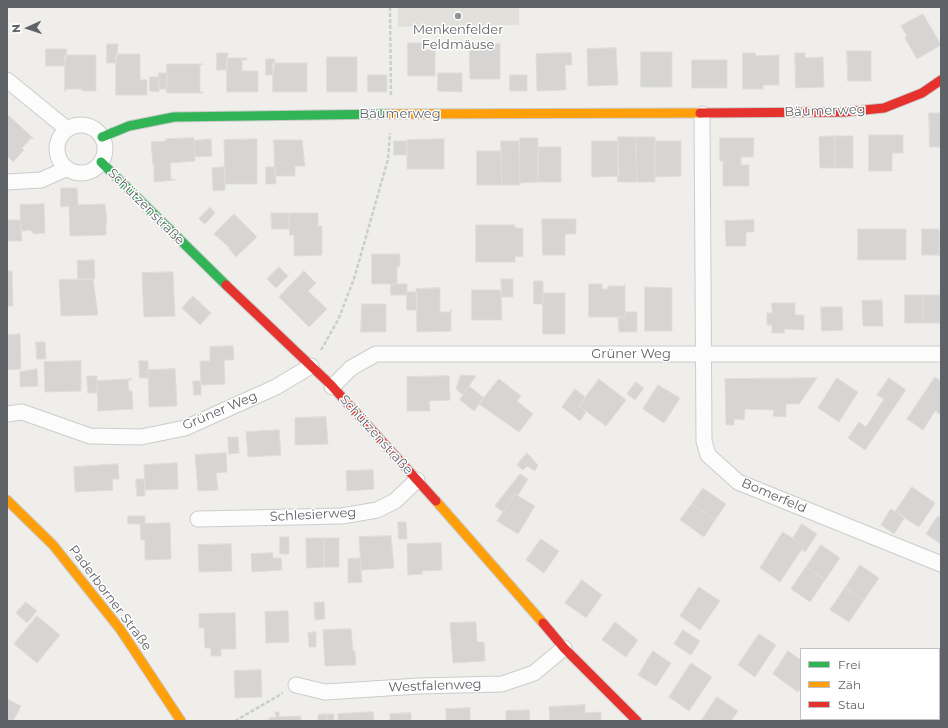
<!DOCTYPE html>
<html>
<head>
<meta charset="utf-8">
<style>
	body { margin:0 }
	#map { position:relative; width:948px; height:728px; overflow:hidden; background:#efeeea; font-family:Montserrat,sans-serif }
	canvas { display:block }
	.frame { position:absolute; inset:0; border:8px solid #5f6368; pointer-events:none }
	.legend { position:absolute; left:800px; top:648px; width:140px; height:72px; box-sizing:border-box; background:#fff; border:1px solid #bfc1c3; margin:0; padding:5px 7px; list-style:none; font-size:12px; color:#5f6368 }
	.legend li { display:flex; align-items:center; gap:8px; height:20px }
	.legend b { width:20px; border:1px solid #bfc1c3 }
	.north { position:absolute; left:8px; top:8px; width:40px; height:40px; -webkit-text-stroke:3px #fff; paint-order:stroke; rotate:267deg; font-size:11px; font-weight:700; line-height:16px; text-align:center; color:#5f6368 }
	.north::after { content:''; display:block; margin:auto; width:14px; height:18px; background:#5f6368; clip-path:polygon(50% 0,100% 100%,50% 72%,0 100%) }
</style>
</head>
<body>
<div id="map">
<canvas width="948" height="728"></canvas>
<div class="frame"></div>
<ul class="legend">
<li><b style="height:5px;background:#30b455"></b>Frei</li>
<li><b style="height:5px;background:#ff9f0a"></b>Zäh</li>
<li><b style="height:5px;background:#e5322d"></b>Stau</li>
</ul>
<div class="north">N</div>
</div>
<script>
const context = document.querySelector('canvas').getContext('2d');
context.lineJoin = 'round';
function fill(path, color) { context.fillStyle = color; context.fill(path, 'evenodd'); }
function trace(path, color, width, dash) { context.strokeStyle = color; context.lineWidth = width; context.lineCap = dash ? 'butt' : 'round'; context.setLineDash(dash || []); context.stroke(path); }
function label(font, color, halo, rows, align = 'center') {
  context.font = font + ' Montserrat,sans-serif'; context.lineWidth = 3; context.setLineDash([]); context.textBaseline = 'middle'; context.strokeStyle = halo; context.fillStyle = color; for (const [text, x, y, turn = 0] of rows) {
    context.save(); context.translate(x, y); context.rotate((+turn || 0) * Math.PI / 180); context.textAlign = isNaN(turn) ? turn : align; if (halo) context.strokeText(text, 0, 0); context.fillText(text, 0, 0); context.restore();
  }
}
fill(new Path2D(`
	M398 7H519V25L398 27Z`), '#e2e0da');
const building = new Path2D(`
	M923 14 941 45 917 59 905 38 907 36 901 26Z
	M408 43H422V50H435V76H408Z
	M107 44H118L116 63H107Z
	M500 44V79H470L469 45Z
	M616 48 618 85 588 86 587 49Z
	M46 49H67L65 66H46Z
	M847 51H871V81H848Z
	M641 52H672V87H641Z
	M217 53H228L227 70H217Z
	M571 53 572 65H565L566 90 537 91 536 54Z
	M743 53H755L756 56 779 55V85H763V89H743Z
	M795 53H805V58L823 57 824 87 796 88Z
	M116 54H140V80H147V95H116Z
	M65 55H96V91H82V89H66L65 91Z
	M327 57H357V92H327Z
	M227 58H247V60H242V71H258V92H227Z
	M266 59H275L273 75H266Z
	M692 60H727V88H692Z
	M273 63H307V92H273Z
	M167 64H203L200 65V92H203V93H167Z
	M159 73H167V89H159Z
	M438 73H462V92L438 91Z
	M368 75H387V92H368Z
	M510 75H527V91H510Z
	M150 77H159V92L150 91Z
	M929 113H941V147H930Z
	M7 114 34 139 31 138 22 148 24 150 13 162 7 156Z
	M869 135H903V153H892V171H869Z
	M835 136H853V168H835Z
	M835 136V168H820L819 137Z
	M618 137H636L637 182H618Z
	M636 137H655V182H637Z
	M194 138 195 161 170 163 171 179 176 180 154 182V165H153L151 142 166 141V139Z
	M520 138H538V182L520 183Z
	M720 138H754L753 157H741V165H749V186H723V161H720Z
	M211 139 212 156 195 157 194 141Z
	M257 139V184H225L224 140Z
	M444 139V169H407V140Z
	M274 140H302L305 166H295V176H275Z
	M394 141H407V155H394Z
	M501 141H519L520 185H502Z
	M592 141H618L619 176 592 177Z
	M655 141H681V176L655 177Z
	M538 147H561V182H538Z
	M477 151H501L502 185H477Z
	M225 167V190L213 191 212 168Z
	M266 167H275L276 184H266Z
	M61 188H77L78 205 105 204 107 222 106 223V235L70 236 69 206 61 207Z
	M44 204 45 233 34 234 30 230 22 231 21 234 20 205Z
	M210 207 215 213 205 224 199 219Z
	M271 213H289V229H272Z
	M289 213H318V226H322V255L294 256V235H290Z
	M234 214 257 237 236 257 229 249 230 248 214 234Z
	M542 219H576V234H565V255H543Z
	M7 220H20L22 241H7Z
	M754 220V232H746V246H726L725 221Z
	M476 225H515V228H523V257L515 256V262H476Z
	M858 229H906V260H858Z
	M922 229H939V255H922Z
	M939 231H941V256H939Z
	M372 254H400V266L397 267V284H372Z
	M94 260 95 279H78L77 261Z
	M279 267 288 276 276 288 267 279Z
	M7 271H12L13 306H7Z
	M304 271 316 283 308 291 327 309 309 327 279 297Z
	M173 272 175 316 144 317 142 273Z
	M93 279 98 315 61 316 59 280Z
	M501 279H513V297H502Z
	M534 281H543V304H534Z
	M391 284H407V295H391Z
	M589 284H602V289H608V286H624L625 284V317H589Z
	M645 287 672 288V331H645Z
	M440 288V312H450L451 309V331L417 332 416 289Z
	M472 290H501L502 320H472Z
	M407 292H417V310H407Z
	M543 293H565V334H543Z
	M905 295H923V323H905Z
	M923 295H940V323H923Z
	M193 296 211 313 200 325 182 308Z
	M882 300 883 326H863L862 301Z
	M772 303H795V315H804V330L784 329 785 333H772V325H767V313H772Z
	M362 304H386V332H361Z
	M821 307H842L843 330 822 331Z
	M625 312H637V332H619L618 317H625Z
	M20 334 21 369 7 370V335Z
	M36 342H45L46 359H37Z
	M233 346 234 360H224L225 384 201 385 200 361H210V347Z
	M81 361V391L45 392 44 362Z
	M139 361H148V378H140Z
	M37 369 38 386 20 387V372Z
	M175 369 177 406 149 407 148 370Z
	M461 375 476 376 463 395 456 389Z
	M87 376H97V393H88Z
	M449 376 450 400 429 401 430 411H407V377Z
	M935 377 941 381V415L935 411 923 430 907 419Z
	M817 378 799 404H786V417L773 416 774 410 745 409 744 420 734 419V425H726L725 379Z
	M837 378 858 392 839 422 818 408Z
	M889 378 906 390 865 450 848 438 859 422 866 427 884 399 877 395Z
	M132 379 128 381 129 391H132L133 409 98 411 97 381Z
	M499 379 521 396 517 401 533 414 519 432 479 404Z
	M599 379 626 400 606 426 579 406Z
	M193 381H201V395H194Z
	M636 382 644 388 635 400 627 394Z
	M658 385 680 398 664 423 643 409Z
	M469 386 484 398 474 411 460 400Z
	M575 389 585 397 579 406 586 412 580 421 562 407Z
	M326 417 328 444 295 445V418Z
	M279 430 281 455 248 457 246 432Z
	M228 437H238L239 453 229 454Z
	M226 453 227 472 216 473 218 490 198 491 195 455Z
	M527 453 538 465 535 471 527 466 523 470 517 465Z
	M177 463 178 489 145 490 144 465Z
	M118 464 119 479H112L113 490 75 492 74 467Z
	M373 470 374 489 347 491 346 471Z
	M520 474 528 479 518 495 515 494 503 512 495 506Z
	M136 479H144L145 496H137Z
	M912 487 935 503 919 527 895 512Z
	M703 488 726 504 715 520 692 504Z
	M515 494 535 506 518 534 497 521Z
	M692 504 715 520 704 537 680 520Z
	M891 509 905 517 894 534 881 525Z
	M128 516H145V524H128Z
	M938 516 941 517V544L926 534Z
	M398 522H406L407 539H399Z
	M170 523 171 559 145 560V540H141L140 524Z
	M802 524 817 534 805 552 802 550 804 546 793 538Z
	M783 532 804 546 780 582 760 568Z
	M391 536 394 568 361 570 359 537Z
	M280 537H289V554H280Z
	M306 538H324V567L307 568Z
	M324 538H339V567H324Z
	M541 539 559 551 544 573 526 560Z
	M441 543 442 570 422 571V574L408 575 407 544Z
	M231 544 232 571 199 572 198 545Z
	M821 545 840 558 825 580 806 567Z
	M273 553V558H281L282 570 252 572 251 554Z
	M360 558 362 582 348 583V559Z
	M860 565 879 578 864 600 845 588Z
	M806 567 825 580 810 602 791 589Z
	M582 580 602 595 586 618 565 603Z
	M699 587 720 601 700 630 680 616Z
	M845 588 864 600 849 622 830 610Z
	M26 602 37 611 27 623 16 613Z
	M324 602 325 619 315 620 314 603Z
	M288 611 289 642 266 643 265 612Z
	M235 613 236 649H221V656H211V648H205L204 628H199V614Z
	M37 616 60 635 37 663 14 644Z
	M476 622 477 642H484L485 661 453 663 450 623Z
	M615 622 638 640 626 657 602 640Z
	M351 629 353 651H355L356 665 325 666 323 630Z
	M683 630 700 641 691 655 674 644Z
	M316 632V647H309L308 633Z
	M759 634 776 645 755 677 738 665Z
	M653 651 671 663 656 686 638 675Z
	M788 651 801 660V688L798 692 773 674Z
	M691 663 712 677 689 711 669 697Z
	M261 670 262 697 235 698 234 671Z
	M717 697 738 711 731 721H701Z
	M7 699 21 706 13 721H7Z
	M585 705V713L601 712V721H550L549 707Z
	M470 708V721H446V709Z
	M529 710 530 721H506V711Z
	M275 712H279V717L301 716V721H257L269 720V718L276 717Z
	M373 712 374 721H338V714Z
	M411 713V721H390V714Z
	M327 714V721H318V715Z
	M327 714H334V721H327Z
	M807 719H850L849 721H806Z`);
fill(building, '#d6d5d3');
trace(building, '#deddd9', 1);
const street = new Path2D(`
	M7 80 67 129
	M702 114 704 441 708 455 738 482 941 564
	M57 149a24 24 0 1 1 48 0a24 24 0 1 1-48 0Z
	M7 182 41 180 66 169
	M332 387 351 368 376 354H941
	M7 414 22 412 90 436 141 437 185 428 276 387 311 366
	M198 519 342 516 377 510 395 501 417 480
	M296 685 325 692 419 686 502 684 534 673 564 648`);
const fast = new Path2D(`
	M102 137 129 126 174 117 388 114
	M101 162 226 285`);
const slow = new Path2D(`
	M388 114 700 113
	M7 500 53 545 120 629 181 721
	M436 501 543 623`);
const jam = new Path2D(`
	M700 113 844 112 884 108 922 93 941 80
	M226 285 331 385 436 501
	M543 623 564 648 637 721`);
trace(street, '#cbcccc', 17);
trace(fast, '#cacacb', 11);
trace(slow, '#cacacb', 11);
trace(jam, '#cacacb', 11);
trace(new Path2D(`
	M390 7 391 96
	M321 350 338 320 354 279 388 159 390 133
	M235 721 283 693`), '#cacfcc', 2.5, [4, 2]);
trace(street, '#fdfcfc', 15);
trace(fast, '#30b455', 9);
trace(slow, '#ff9f0a', 9);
trace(jam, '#e5322d', 9);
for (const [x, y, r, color] of [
	[458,16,4,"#919496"]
]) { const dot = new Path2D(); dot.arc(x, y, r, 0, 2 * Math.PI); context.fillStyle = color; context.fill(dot); trace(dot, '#fff', 1.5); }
label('13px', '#5f6368', '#fff', [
	["Menkenfelder",458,30],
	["Feldmäuse",458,45]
]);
label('13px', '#5f6368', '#fff', [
	["Bäumerweg",825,111,-2],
	["Bäumerweg",400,114],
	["Schützenstraße",146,207,45],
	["Grüner Weg",631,354],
	["Grüner Weg",220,411,-23],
	["Schützenstraße",376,435,48],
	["Bomerfeld",774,496,23],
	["Schlesierweg",313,515,-3],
	["Paderborner Straße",110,598,53],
	["Westfalenweg",435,686,-2]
]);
</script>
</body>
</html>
